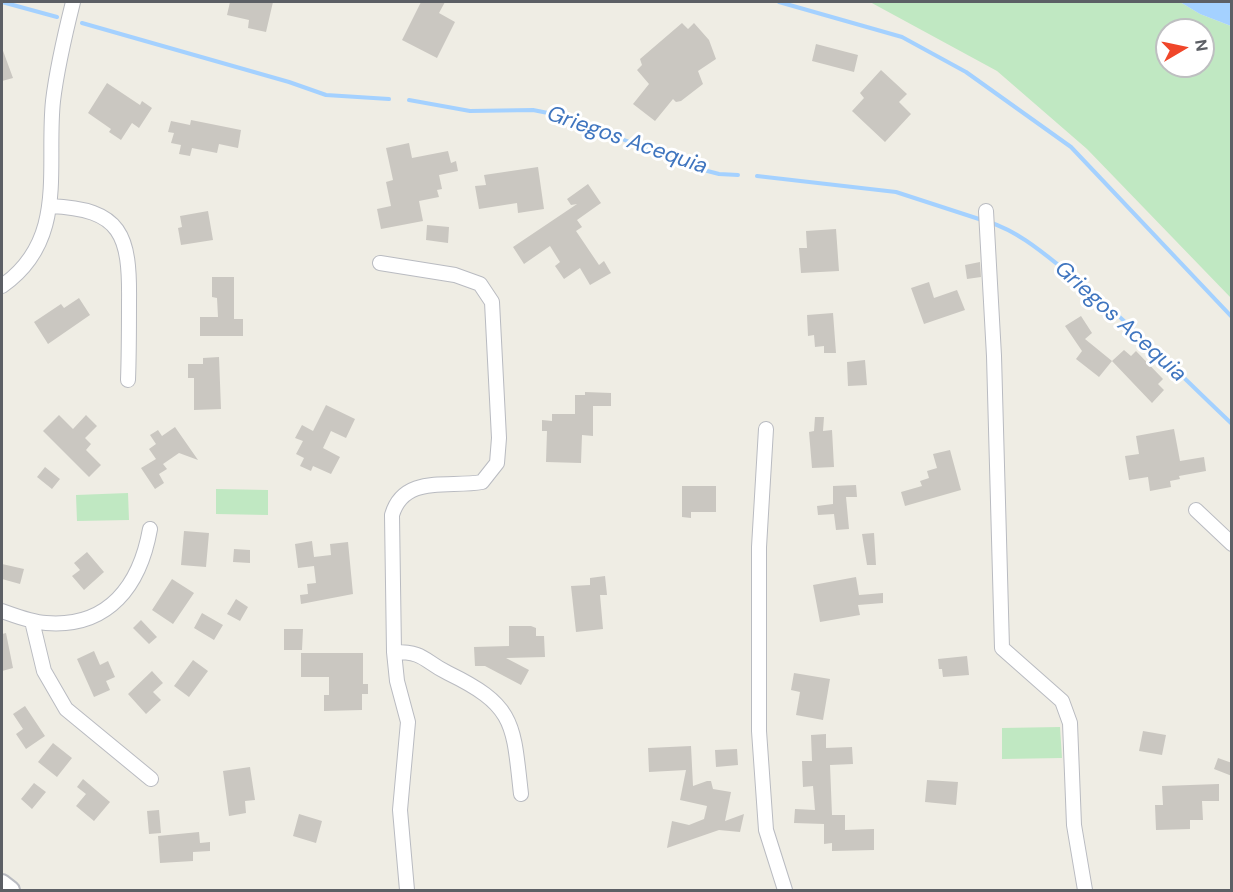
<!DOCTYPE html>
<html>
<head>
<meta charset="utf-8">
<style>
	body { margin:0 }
	#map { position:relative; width:1233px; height:892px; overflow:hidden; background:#efede4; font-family:"DM Sans",sans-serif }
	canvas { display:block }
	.frame { position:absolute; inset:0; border:3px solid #5c5f65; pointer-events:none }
	.north { position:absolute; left:1155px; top:18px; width:60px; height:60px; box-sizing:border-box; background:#fff; border:2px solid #bebfc1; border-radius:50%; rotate:81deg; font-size:16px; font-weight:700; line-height:24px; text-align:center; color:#5c5f65 }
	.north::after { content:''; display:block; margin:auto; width:21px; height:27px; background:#f0462a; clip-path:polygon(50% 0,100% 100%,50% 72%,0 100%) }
</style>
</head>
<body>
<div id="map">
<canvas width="1233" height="892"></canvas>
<div class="frame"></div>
<div class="north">N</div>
</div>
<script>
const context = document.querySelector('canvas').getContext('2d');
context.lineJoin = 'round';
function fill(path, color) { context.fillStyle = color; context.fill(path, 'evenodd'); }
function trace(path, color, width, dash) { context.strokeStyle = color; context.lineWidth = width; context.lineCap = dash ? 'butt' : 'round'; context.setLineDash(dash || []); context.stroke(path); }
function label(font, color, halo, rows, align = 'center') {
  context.font = font + ' "DM Sans",sans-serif'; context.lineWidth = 6; context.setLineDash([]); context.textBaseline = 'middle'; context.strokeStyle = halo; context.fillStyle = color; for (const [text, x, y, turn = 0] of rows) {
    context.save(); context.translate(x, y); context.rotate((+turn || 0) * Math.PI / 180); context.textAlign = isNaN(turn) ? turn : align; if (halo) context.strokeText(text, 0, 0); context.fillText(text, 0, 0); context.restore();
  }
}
fill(new Path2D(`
	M870 2H1180L1200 14 1231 26V298L1087 149 997 71ZM1167 30H1203V66H1167Z
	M216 489 268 490V515L216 514Z
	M128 493 129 520 77 521 76 495Z
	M1060 727 1062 758 1002 759V728Z`), '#c0e8c2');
fill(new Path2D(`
	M1180 2H1231V26L1200 14Z`), '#a4d1ff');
trace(new Path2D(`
	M2 2 57 17
	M779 2 902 37 966 72 1071 147 1232 317
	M82 23 289 82 326 95 389 99
	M409 100 470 111 533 110 563 116 696 168 719 174 738 175
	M757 176 896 192 982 220
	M989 222C1019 232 1042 252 1066 271 1125 318 1177 372 1232 424`), '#a4d1ff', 4);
fill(new Path2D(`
	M230 2H273L266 32 248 28 249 20 227 15Z
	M421 2H445L439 13 455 22 437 58 402 40Z
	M682 23 688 29 694 23 709 40 716 59 698 71 703 84 681 101 676 102 673 99 655 121 633 104 649 84 637 70 642 65 640 59Z
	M816 44 858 55 854 72 812 61Z
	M2 48 13 78 2 81Z
	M881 70 907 94 899 102 911 114 885 142 852 111 864 98 860 93Z
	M107 83 140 105 142 101 152 108 139 128 132 123 121 140 109 132 111 129 88 113Z
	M191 120 241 130 238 148 219 144 217 153 192 148 190 156 179 154 181 145 171 143 174 133 168 132 171 121 190 125Z
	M409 143 412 158 448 151 451 163 456 161 458 171 439 175 442 189 437 190 439 197 419 201 423 221 381 229 377 209 391 206 386 182 393 180 386 148Z
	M538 167 544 209 518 213 517 203 479 209 475 186 486 185 484 175Z
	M588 184 601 203 577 220 582 227 576 231 599 265 604 261 611 273 590 285 580 268 564 279 555 266 560 262 550 246 524 264 513 247 577 204 571 205 567 199Z
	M208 211 213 240 181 245 178 228 182 227 180 216Z
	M427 225 449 227 448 243 426 240Z
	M836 229 839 271 801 273 799 248H807L806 231Z
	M980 262 981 277 967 279 965 265Z
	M212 277H234V319H243V336H200V317H218L217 298 212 297Z
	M929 282 934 298 957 290 965 310 924 324 911 288Z
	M79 298 90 315 48 344 34 322 61 304 64 308Z
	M833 313 836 353H824V346L815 347 814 335 808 336 807 315Z
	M1081 316 1092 333 1085 339 1112 361 1099 377 1076 359 1082 351 1065 326Z
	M1124 350 1131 356 1136 351 1163 379 1158 384 1164 390 1152 403 1112 361Z
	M219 357 221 409 194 410V378H188V364H203V358Z
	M865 360 867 385 848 386 847 362Z
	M585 392 611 393V406H593V436L582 435 581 463 546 462 547 431H542V420L552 421V414H575V395H585Z
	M326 405 355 419 346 438 331 431 323 448 340 457 331 474 313 466 311 471 300 466 304 458 296 454 303 441 295 438 302 425 313 431Z
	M59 415 73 429 86 415 97 426 85 438 91 444 86 450 101 465 89 477 43 431Z
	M815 417H824L823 431 832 430 834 467 812 468 809 432 814 431Z
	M175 427 198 460 179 453 163 464 167 469 159 474 164 483 155 489 141 468 156 459 149 449 156 444 150 435 158 430 162 436Z
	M1174 429 1180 461 1204 457 1206 471 1179 476 1180 479 1170 481 1171 487 1150 491 1148 477 1129 480 1125 456 1139 454 1136 436Z
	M950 450 961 490 905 506 901 492 922 486 920 481 929 478 927 471 937 468 933 454Z
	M45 467 60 479 52 489 37 477Z
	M856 485 857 497H846L849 529 836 530 834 514 818 515 817 506 833 504V486Z
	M682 486H716V512H691V518L682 517Z
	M184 531 209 533 206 567 181 565Z
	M874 533 876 565H867L862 534Z
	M312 541 314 557 331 555 330 544 348 542 353 594 301 604 300 595 308 594 307 584 316 583 314 566 298 568 295 544Z
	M234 549 250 550V563L233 562Z
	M87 552 104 572 84 590 72 576 80 570 74 563Z
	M2 564 24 569 20 584 2 579Z
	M605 576 607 595H600L603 629 576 632 571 586 590 585V578Z
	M856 577 859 595 883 593V603L858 605 860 615 820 622 813 585Z
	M172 579 194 593 173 624 152 610Z
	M236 599 248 607 240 621 227 614Z
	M202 613 223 625 214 640 194 628Z
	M141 620 157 637 149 644 133 628Z
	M509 626H531L536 628V636H544L545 657 506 658 529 670 521 685 485 666H475L474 647 509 646Z
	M284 629H303L302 650H284Z
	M6 633 13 668 2 671V634Z
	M94 651 100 665 108 661 115 677 106 681 110 690 94 697 77 659Z
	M301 653H363V684H368V694H362V710L324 711V695H329V677H301Z
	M967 656 969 675 943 677 942 669H939L938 659Z
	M193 660 208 671 189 697 174 686Z
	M152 671 163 683 153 692 161 700 146 714 128 694Z
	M794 673 830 679 823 720 796 715 800 692 791 690Z
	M25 706 45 736 26 749 16 734 23 729 13 714Z
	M1143 731 1166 735 1162 755 1139 751Z
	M826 734V748L852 747 853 764 830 765 832 815H845V830L874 829V850L832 851V843L824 844V824L794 823 795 809 815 810 813 786 803 787 802 761H812L811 735Z
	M53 743 72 758 57 777 38 762Z
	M691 746 693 786 707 781H711L713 789 731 792 725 821 744 814 740 832 719 830 667 848 672 821 689 825 704 819 707 806 680 800 686 770 649 772 648 748Z
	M737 749 738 765 716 767 715 750Z
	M1218 758 1232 763V776L1214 769Z
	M250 767 255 800 245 801 246 813 229 816 223 771Z
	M83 779 110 802 94 821 76 806 86 794 77 787Z
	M927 780 958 782 956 805 925 802Z
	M34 783 46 792 32 809 21 799Z
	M1219 784V801H1202L1203 820H1190V829L1156 830 1155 805H1163L1162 786Z
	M159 810 161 833 149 834 147 811Z
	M299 814 322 821 316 843 293 836Z
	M199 832 200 843 210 842V851L193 852V861L160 863 158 836Z`), '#cac7c1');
const minor = new Path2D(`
	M50 206C122 209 130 235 129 302 129 328 129 354 128 380
	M986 211 994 356 1002 648 1062 701 1070 723 1074 825 1085 890
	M380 263 455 275 480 284 492 302 499 438 497 463 482 482C449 488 404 474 392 515L394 652 397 681 408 722 400 810 407 890
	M2 286C68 240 46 168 53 101 57 67 65 34 73 2
	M766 429 759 547V731L766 830 785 890
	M1196 510 1232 544
	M2 611C16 616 31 622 46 623 109 628 140 585 150 529
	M32 621 44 671 66 709 151 779
	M394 652C426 652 423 661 448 673 516 706 513 724 521 794`);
const tertiary = new Path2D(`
	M2 883 11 890`);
trace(minor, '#b9bbc1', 16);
trace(tertiary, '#b9bbc1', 20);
trace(minor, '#fff', 14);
trace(tertiary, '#fff', 16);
label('italic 22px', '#3f75bf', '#fff', [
	["Griegos Acequia",627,141,19],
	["Griegos Acequia",1120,322,42]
]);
</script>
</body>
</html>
